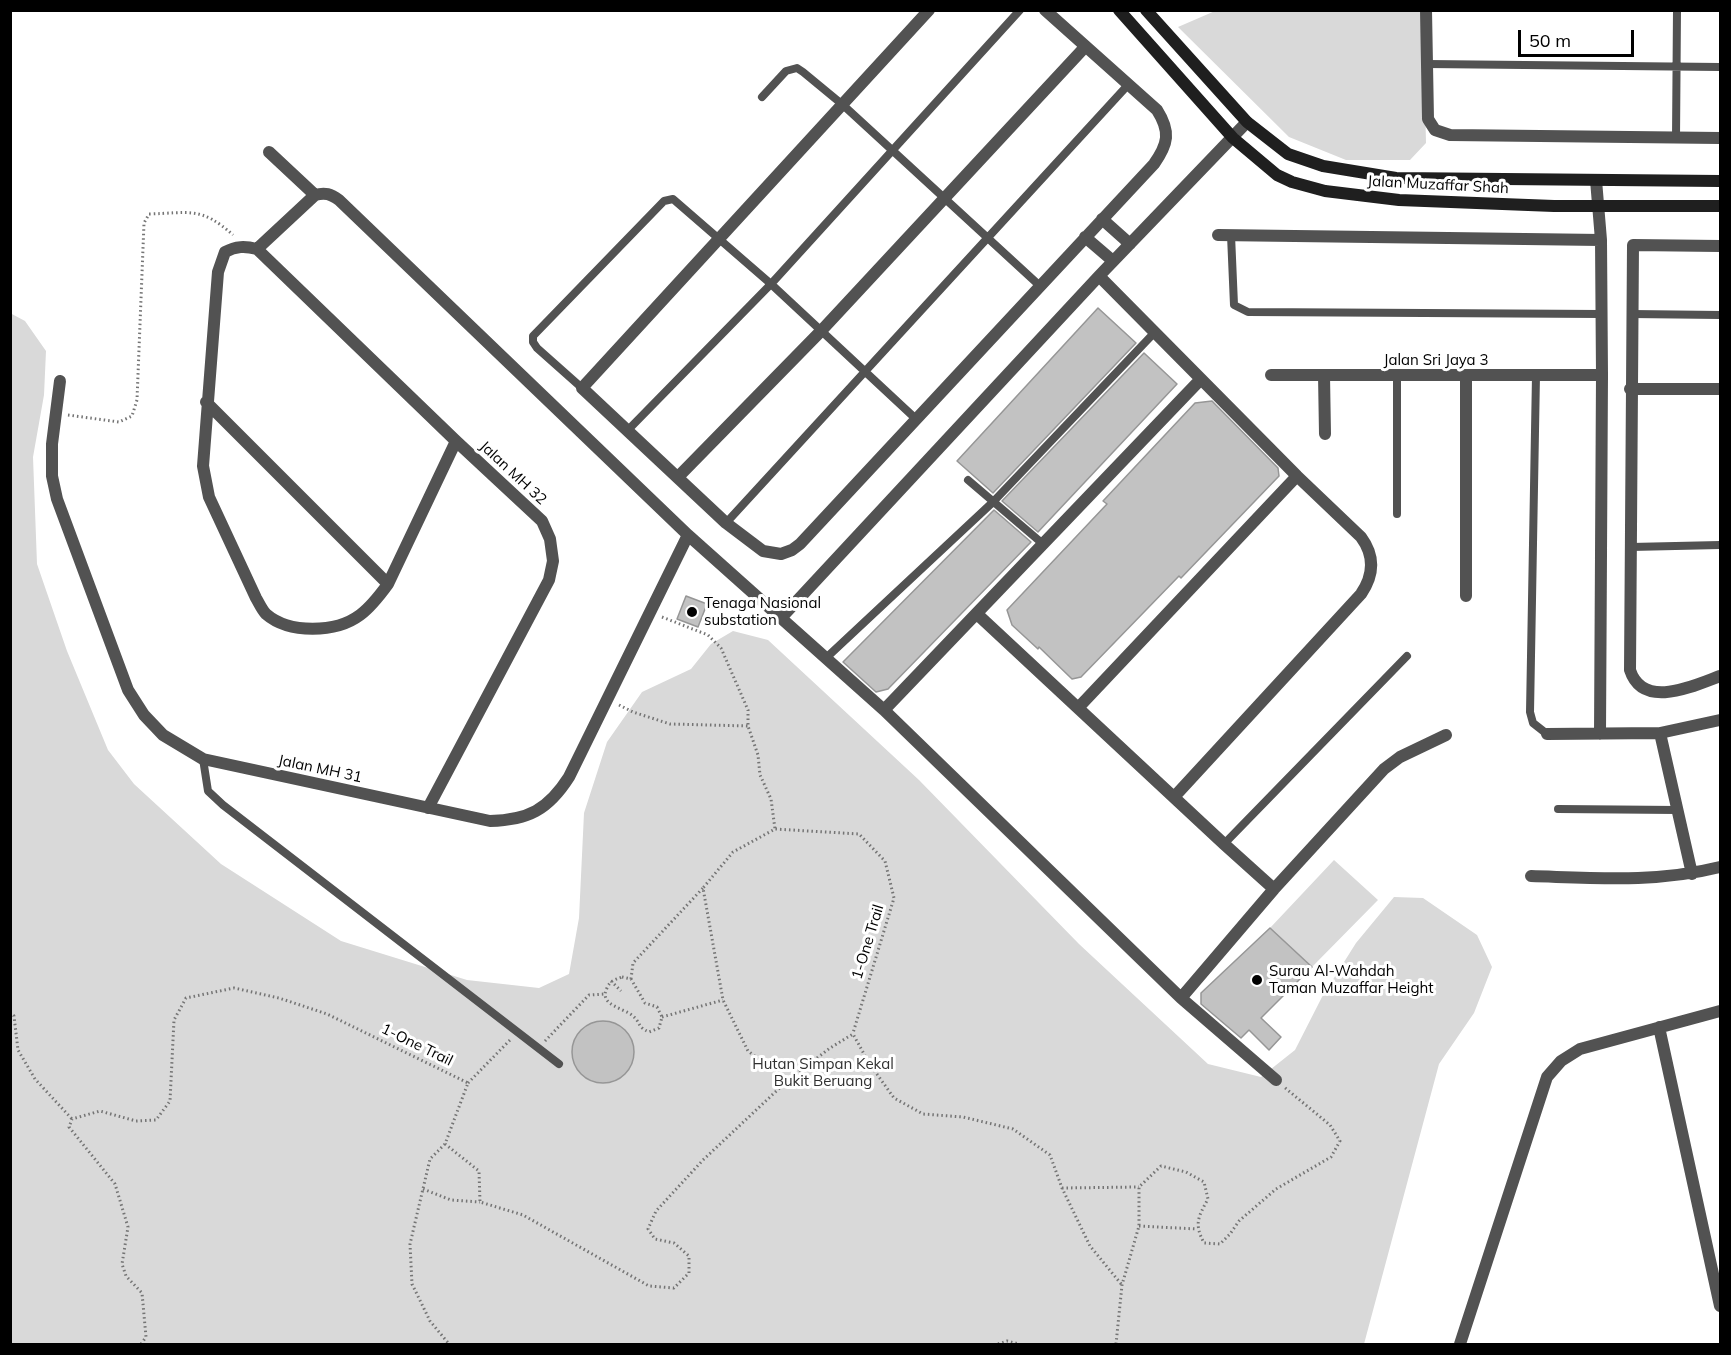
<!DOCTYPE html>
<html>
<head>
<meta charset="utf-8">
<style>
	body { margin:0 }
	#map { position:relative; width:1731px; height:1355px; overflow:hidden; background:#fff; font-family:Mulish,sans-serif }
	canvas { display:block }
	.frame { position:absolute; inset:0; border:12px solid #000; pointer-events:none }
	.scale { position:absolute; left:1518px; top:30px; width:116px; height:27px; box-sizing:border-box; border:3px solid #000; border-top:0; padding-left:8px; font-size:18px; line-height:21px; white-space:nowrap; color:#000; -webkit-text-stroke:4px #fff; paint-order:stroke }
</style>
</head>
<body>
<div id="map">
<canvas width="1731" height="1355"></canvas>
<div class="frame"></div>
<div class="scale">50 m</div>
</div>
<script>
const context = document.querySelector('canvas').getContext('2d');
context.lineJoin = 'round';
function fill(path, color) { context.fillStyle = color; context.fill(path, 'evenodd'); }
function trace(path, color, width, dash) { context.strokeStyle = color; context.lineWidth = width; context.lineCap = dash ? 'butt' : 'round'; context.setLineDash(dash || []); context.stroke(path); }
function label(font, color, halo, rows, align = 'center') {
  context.font = font + ' Mulish,sans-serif'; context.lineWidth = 6; context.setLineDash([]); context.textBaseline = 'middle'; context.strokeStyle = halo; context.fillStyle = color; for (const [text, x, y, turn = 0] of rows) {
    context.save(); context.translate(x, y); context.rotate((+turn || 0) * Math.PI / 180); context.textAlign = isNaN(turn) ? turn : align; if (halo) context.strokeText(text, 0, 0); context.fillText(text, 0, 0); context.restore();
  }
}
fill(new Path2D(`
	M1215 11 1423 12 1426 143 1410 160H1346L1289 137 1178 27Z
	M10 313 25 321 46 351 44 395 33 457 37 564 67 651 108 750 134 784 221 864 341 941 467 980 539 988 569 974 579 918 584 813 607 742 642 692 691 669 711 644 733 631 768 640 919 780 1079 944 1208 1064 1261 1077 1295 1050 1322 997 1356 943 1394 897 1423 898 1477 935 1492 967 1474 1013 1439 1064 1364 1344H11Z
	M1334 860 1378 900 1312 967 1270 928Z`), '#d9d9d9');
const building = new Path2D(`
	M1098 308 1136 343 993 493 957 461Z
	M1144 353 1177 384 1038 532 1002 501Z
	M1212 401 1278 468 1279 476 1181 578 1179 576 1081 677 1072 679 1039 647 1038 649 1012 625 1007 610 1107 504 1103 501 1195 403Z
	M994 510 1031 542 888 689 876 692 843 662Z
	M686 596 707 604 698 627 677 619Z
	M1270 928 1312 967 1261 1018 1281 1037 1269 1050 1249 1030 1241 1038 1201 1004V993Z
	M572 1052a31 31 0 1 1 62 0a31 31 0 1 1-62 0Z`);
fill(building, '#c2c2c2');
trace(building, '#969696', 1.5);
trace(new Path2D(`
	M68 415 119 422 132 416 137 400 144 223 149 214C189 213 201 206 233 235
	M662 617 708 635 721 648 748 710V726L758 755 760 775 771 799 775 829
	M619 705 633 712 670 724 748 726
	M622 977 631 979 645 1003 657 1007 662 1017 659 1028 649 1032C637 1027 641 1023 633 1016 624 1008 598 1005 607 988 610 981 614 980 622 977Z
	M631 979 633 963 703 888
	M611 981 621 991
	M10 1012 14 1016 18 1050 35 1079 72 1119
	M662 1017 723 1000
	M545 1041 589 995 605 994
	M787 1081 748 1051 723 1000 703 888 733 852 775 829 859 834 885 861 894 898 853 1033
	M468 1083 510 1040
	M445 1144 430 1159 410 1244 412 1284 430 1321 449 1344
	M1062 1188 1139 1187
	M423 1189 451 1200 480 1202
	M1139 1226 1197 1229
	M141 1344 146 1337 142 1293 126 1276 122 1264 128 1227 115 1184 69 1127 72 1119 100 1111 136 1121 156 1120 170 1101 174 1020 186 998 234 988 279 998 327 1014 468 1083 445 1144 479 1171 480 1202 523 1215 649 1286 674 1288 689 1273V1256L674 1243 655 1239 648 1229 656 1211 703 1160 787 1081 830 1048 853 1034 869 1063 894 1098 923 1114 963 1117 1013 1129 1050 1155 1062 1188 1090 1246 1122 1285
	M998 1344 1007 1341 1019 1344
	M1116 1344 1122 1285 1139 1226V1187L1161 1166 1186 1172 1204 1182 1208 1199C1198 1217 1194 1224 1204 1243L1220 1244 1230 1234 1239 1221 1276 1189 1331 1157 1340 1141 1330 1125 1284 1087`), '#747474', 3, [1.5, 3]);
trace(new Path2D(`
	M1427 64 1720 67
	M762 97 786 71 797 68 803 72 843 105 1040 286
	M1676 138 1677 10
	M1231 235 1234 305 1248 312 1601 314
	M1631 314 1720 315
	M1397 375V514
	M1536 375 1530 712 1533 723 1547 734
	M582 388 537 348 533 342V336L664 201 673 199 771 284 916 419
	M628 430 771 284 1020 10
	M968 480 1043 544
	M726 523 1127 86
	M1631 547 1720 545
	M826 658 993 502 1155 332
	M203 759 208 791 223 805 559 1064
	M1558 809 1677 810
	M1224 844 1407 656`), '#525252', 8);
trace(new Path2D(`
	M929 10 582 388 726 523 763 551 781 554 792 550 800 544 1154 164C1168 144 1171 132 1157 110L1045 10
	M1426 10 1428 119 1435 130 1450 135 1720 138
	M269 152 315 195C325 192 331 194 339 200L688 535 884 710 1181 998 1276 1080
	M1596 180 1601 240 1602 375 1600 734
	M1102 219 1130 244
	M1218 235 1601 240
	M1085 237 1113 261
	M1720 246 1633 245 1630 670C1643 710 1693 686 1720 676
	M257 249 315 195
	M1099 276 1297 476 1361 537C1375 556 1374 575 1361 594L1175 796
	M1271 375H1602
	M1324 375 1325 434
	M1466 375V596
	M60 381 52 444V476L57 499 128 690 144 715 163 735 203 759 490 821C528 820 548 810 569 777L688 535
	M1630 389H1720
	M206 402 388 584
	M678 477 821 331 1085 47
	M977 614 1224 844 1274 889
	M782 617 1099 276 1247 122
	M1078 708 1297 476
	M884 710 1201 379
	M1660 733 1692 874
	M1547 734 1660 733 1720 720
	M428 808 549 580 553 561 550 539 542 521 456 441 257 249C245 246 236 246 225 252L218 272 203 466 209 497 256 598C259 603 262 610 266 614 289 634 336 633 360 615 371 607 380 595 388 584L456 441
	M1531 876C1596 878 1656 883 1720 867
	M1181 998 1274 889 1384 769 1400 757 1446 735
	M1659 1027 1720 1306
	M1460 1344 1547 1077 1561 1061 1580 1049 1720 1011`), '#525252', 12);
trace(new Path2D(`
	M1119 10 1233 138 1277 175 1292 182 1325 191 1399 200 1554 206H1720
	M1146 10 1247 122 1288 154 1323 166 1396 178 1720 181`), '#1f1f1f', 12);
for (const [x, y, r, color] of [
	[692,612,6,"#000"],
	[1257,980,6,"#000"]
]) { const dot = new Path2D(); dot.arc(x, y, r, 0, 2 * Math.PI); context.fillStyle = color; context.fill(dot); trace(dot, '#fff', 2); }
label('15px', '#000', '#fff', [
	["Jalan Muzaffar Shah",1438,185,3],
	["Jalan Sri Jaya 3",1436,360],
	["Jalan MH 32",513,473,43],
	["Jalan MH 31",320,769,12],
	["1-One Trail",868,942,-73],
	["1-One Trail",417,1045,26]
]);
label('15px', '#000', '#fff', [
	["Tenaga Nasional",704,603],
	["substation",704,620],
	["Surau Al-Wahdah",1269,971],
	["Taman Muzaffar Height",1269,988]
], 'left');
label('15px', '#303030', '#fff', [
	["Hutan Simpan Kekal",823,1064],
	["Bukit Beruang",823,1081]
]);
</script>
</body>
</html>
